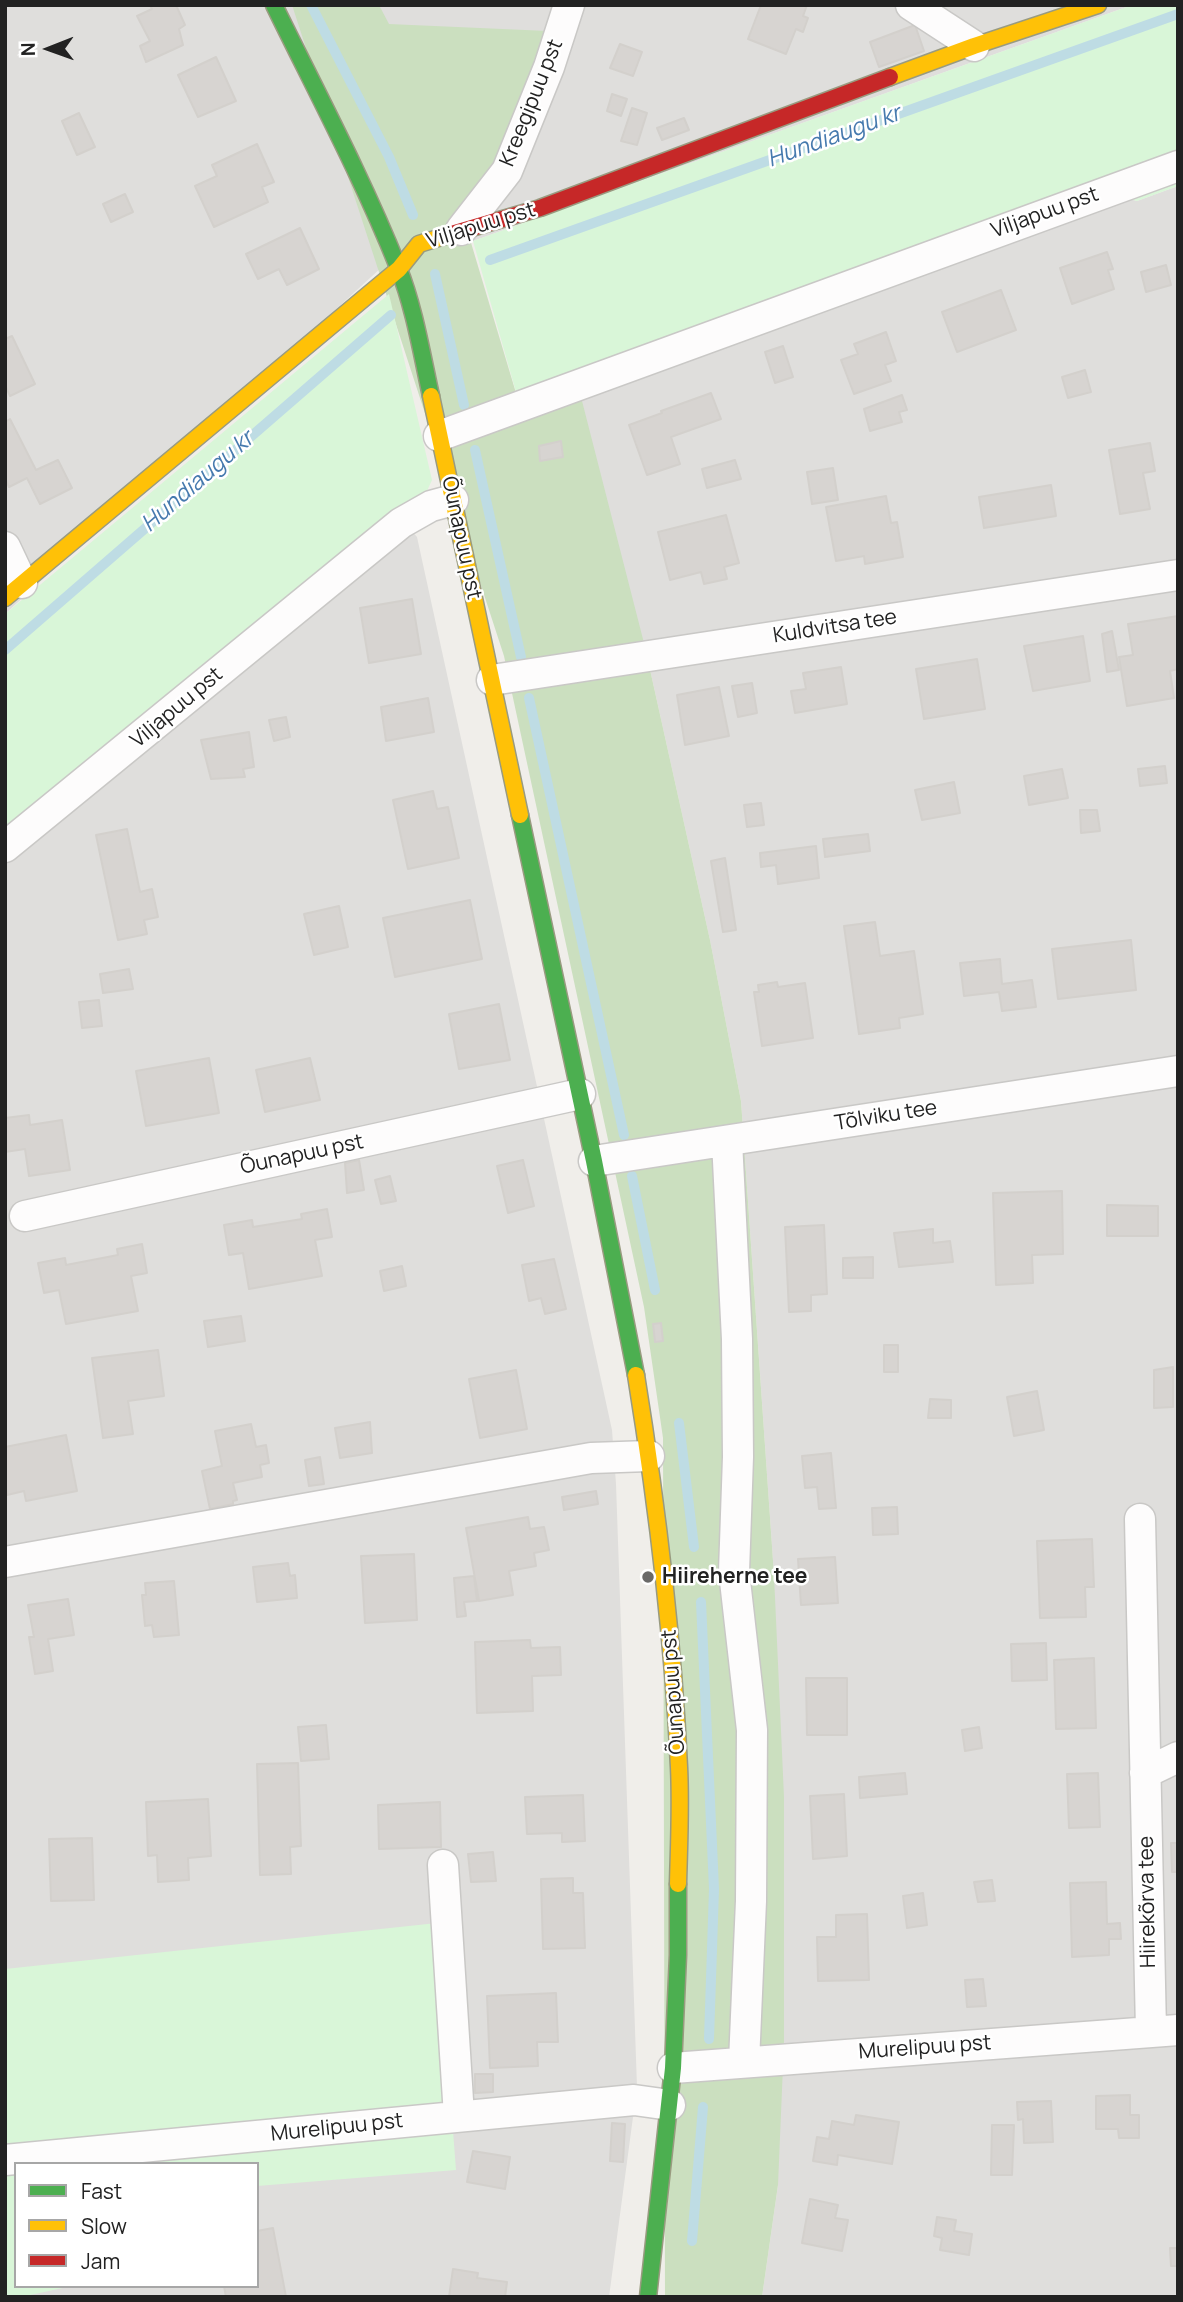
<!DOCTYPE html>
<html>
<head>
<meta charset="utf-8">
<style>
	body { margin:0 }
	#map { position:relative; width:1183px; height:2302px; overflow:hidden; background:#f0eeea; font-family:Manrope,sans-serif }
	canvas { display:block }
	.frame { position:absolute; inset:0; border:7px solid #222; pointer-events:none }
	.legend { position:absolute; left:14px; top:2162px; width:245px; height:126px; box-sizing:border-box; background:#fff; border:2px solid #a7a7a7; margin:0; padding:9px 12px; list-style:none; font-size:21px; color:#222 }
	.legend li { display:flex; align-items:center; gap:14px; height:35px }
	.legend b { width:35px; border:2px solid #a7a7a7 }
	.north { position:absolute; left:14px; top:14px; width:70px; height:70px; -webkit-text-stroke:5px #fff; paint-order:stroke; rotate:269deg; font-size:19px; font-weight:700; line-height:28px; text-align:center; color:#222 }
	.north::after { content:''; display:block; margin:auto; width:24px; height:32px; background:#222; clip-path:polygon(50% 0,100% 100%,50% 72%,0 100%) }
</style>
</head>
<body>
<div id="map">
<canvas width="1183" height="2302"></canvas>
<div class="frame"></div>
<ul class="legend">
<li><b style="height:9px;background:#4caf50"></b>Fast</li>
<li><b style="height:9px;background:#ffc107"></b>Slow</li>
<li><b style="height:9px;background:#c62828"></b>Jam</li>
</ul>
<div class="north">N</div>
</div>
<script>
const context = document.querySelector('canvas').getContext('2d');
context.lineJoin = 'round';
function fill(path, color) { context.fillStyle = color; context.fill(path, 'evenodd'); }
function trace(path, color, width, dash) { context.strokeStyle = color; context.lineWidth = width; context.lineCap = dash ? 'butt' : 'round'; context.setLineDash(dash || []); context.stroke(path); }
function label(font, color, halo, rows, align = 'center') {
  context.font = font + ' Manrope,sans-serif'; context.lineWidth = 5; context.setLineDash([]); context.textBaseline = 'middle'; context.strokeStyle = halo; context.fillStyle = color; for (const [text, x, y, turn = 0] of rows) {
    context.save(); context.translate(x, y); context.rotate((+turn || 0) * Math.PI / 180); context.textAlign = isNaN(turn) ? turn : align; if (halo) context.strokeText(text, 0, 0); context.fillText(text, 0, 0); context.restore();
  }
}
fill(new Path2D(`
	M5 5H292L408 243 5 614Z
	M379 5H1132L473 241Z
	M1178 186V2297H762L778 2185 774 1575 741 1101 710 940 645 647 522 413 516 392 1091 188 1137 201Z
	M395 512 417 537 612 1430 616 1484 637 2087 609 2297H5V836ZM16 2164H257V2286H16Z`), '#dfdedc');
fill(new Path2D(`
	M292 5H379L389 24 548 31 500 165 463 216 522 413 581 397 645 647 710 940 741 1101 774 1575 784 1797V2042L778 2185 762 2297H665L663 1438 644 1307 504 656Z`), '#cbdfbf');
fill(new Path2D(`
	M1132 5H1178V186L1137 201 1091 188 516 392 473 241Z
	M389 294 432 480 426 493 5 836V614Z
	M437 1923 456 2170 257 2186V2164H16V2286H72L21 2297H5V1969Z`), '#d9f6d8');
trace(new Path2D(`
	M311 5 389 157 413 215
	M490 260 1178 14
	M435 274 464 405
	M475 450 521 657
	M5 650 391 315
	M529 698 624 1135
	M632 1176 655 1290
	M679 1423 694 1547
	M701 1602 714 1889 709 2039
	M692 2241 703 2107`), '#bedce4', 10);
const building = new Path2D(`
	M150 5H176L185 25 179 29 183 45 146 62 140 46 150 41 137 16 152 9Z
	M761 5H807L803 16 808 18 803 32 796 29 786 54 748 39Z
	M915 25 924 51 879 67 870 42Z
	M620 44 642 52 633 76 610 68Z
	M216 57 236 101 198 117 178 75Z
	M612 94 627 99 621 116 607 111Z
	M632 108 647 113 637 145 621 141Z
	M79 113 95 147 77 155 62 121Z
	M684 118 689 130 662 140 657 128Z
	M257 144 274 182 262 187 268 202 214 227 195 186 217 176 212 165Z
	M125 194 133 212 111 222 103 204Z
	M300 228 319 269 287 285 279 269 258 279 246 254Z
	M1107 252 1113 269 1108 270 1114 289 1072 304 1060 268Z
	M1166 265 1171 285 1146 292 1141 272Z
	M1001 290 1016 330 957 352 942 312Z
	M886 332 896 361 885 365 891 381 854 394 841 360 858 354 854 344Z
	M12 336 35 384 10 396 5 385V339Z
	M783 346 793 377 775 383 765 352Z
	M1085 370 1091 392 1068 398 1062 377Z
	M711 393 721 419 671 437 680 464 647 475 629 425 662 413 661 411Z
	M902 395 907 410 899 412 902 422 870 431 864 409Z
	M10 419 36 470 58 460 72 488 40 504 27 478 9 487 5 478V422Z
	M561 441 563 457 540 461 539 446Z
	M1150 443 1155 471 1143 473 1150 509 1120 514 1109 450Z
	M735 460 741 479 707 488 702 469Z
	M833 468 838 500 812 504 807 472Z
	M1051 485 1056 516 984 528 979 497Z
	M886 496 891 523 897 522 903 557 865 564 864 556 836 561 826 507Z
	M726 515 739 563 724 567 727 579 704 584 701 572 670 580 658 532Z
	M412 599 421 654 369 663 360 608Z
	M1178 616V669L1170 671 1174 698 1127 706 1119 657 1133 655 1128 624Z
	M1112 631 1119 670 1107 672 1102 634Z
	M1083 636 1090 681 1033 691 1024 646Z
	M977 659 985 709 924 719 916 669Z
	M841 667 847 704 795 713 791 691 806 689 803 673Z
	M752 683 757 713 738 717 732 686Z
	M719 687 729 736 685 745 677 695Z
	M428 698 434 732 386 741 381 707Z
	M286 717 290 737 274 741 269 720Z
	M249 732 254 767 243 769 245 777 211 779 201 740Z
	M1165 766 1167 783 1140 786 1138 769Z
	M1062 769 1068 798 1029 805 1024 776Z
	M954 782 960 813 922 820 915 790Z
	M433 791 437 809 448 807 459 858 408 869 393 800Z
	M761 803 764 825 747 827 744 805Z
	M1080 810H1097L1100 831 1081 833Z
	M127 829 140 892 152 889 158 917 144 920 147 934 118 940 96 835Z
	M868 834 870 851 825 857 823 839Z
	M816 846 819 878 778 884 776 865 761 867 760 853Z
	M725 858 736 930 723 932 711 861Z
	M470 900 482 959 395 977 383 918Z
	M339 906 348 947 314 955 304 914Z
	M875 922 880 956 914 951 923 1014 899 1018 900 1028 859 1034 844 926Z
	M1131 940 1136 990 1058 999 1052 949Z
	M1000 959 1002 984 1032 980 1036 1007 1002 1011 999 992 964 996 960 963Z
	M129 969 133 989 103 993 100 974Z
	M777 982 778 987 805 983 813 1038 762 1046 754 992H759L758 985Z
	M99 1000 102 1026 82 1028 79 1002Z
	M499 1004 510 1060 459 1069 449 1014Z
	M209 1058 219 1113 146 1126 136 1071Z
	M310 1058 320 1100 265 1112 256 1070Z
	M29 1115 30 1125 62 1120 70 1170 29 1176 25 1149 5 1152V1118Z
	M359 1160 364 1190 347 1193 345 1163Z
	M523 1160 534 1206 508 1213 497 1166Z
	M390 1176 396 1201 381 1204 375 1180Z
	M1062 1191 1063 1254 1032 1255 1033 1283 996 1285 993 1193Z
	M1107 1205 1158 1206V1236H1107Z
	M327 1209 332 1237 315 1240 322 1276 249 1289 243 1253 229 1255 224 1225 252 1220 253 1227 302 1219 301 1214Z
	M824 1225 827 1294 811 1295V1311L789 1312 785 1227Z
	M933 1229V1243L950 1241 953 1262 899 1267 894 1233Z
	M142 1244 147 1273 131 1276 138 1311 66 1324 59 1290 44 1293 38 1263 65 1258 66 1265 118 1255 117 1249Z
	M873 1257V1278H843V1258Z
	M554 1259 566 1309 545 1314 541 1298 529 1301 522 1265Z
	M402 1266 406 1286 384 1291 380 1271Z
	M241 1316 245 1341 208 1347 204 1321Z
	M661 1323 663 1341 655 1342 653 1324Z
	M884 1345H898V1372H884Z
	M158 1350 164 1396 128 1401 133 1434 103 1438 92 1358Z
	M1173 1367V1407L1154 1408V1370Z
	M516 1370 527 1429 480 1438 469 1379Z
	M1037 1391 1044 1430 1014 1436 1007 1397Z
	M930 1399 951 1400V1418H928Z
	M370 1422 372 1453 340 1458 335 1428Z
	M251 1424 256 1447 266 1445 269 1463 260 1465 262 1477 233 1483 237 1500 233 1501V1504L210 1509 202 1471 222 1466 215 1431Z
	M66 1435 77 1491 26 1501 24 1491 7 1495 5 1484V1447Z
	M831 1453 836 1508 819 1509 817 1487 805 1488 802 1456Z
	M320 1457 324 1484 309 1486 305 1460Z
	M596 1491 598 1504 564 1510 562 1497Z
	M897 1507 898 1534 873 1535 872 1508Z
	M528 1517 530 1529 544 1527 549 1550 534 1553 536 1566 509 1571 513 1595 479 1601 466 1528Z
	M1092 1539 1094 1587H1085L1086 1617 1040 1618 1037 1541Z
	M414 1554 417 1620 365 1623 361 1556Z
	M835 1557 838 1603 801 1605 798 1559Z
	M288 1563 290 1576 295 1575 297 1598 257 1602 253 1567Z
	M474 1576 477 1601 464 1602 466 1616 457 1617 454 1578Z
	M174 1581 179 1635 154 1637 152 1625 145 1626 142 1595H146L145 1583Z
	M68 1599 74 1635 48 1639 53 1671 35 1674 29 1637H34L28 1605Z
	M530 1640 531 1648 560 1647 561 1675 532 1676 533 1711 477 1713 475 1642Z
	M1046 1643 1047 1680 1012 1681 1011 1644Z
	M1094 1658 1096 1728 1056 1729 1054 1660Z
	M806 1678H847V1735H807Z
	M326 1725 329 1759 301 1761 298 1727Z
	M979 1727 982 1748 965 1751 962 1730Z
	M298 1763 301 1846 290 1847 291 1874 260 1875 257 1764Z
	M905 1773 907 1794 860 1798 859 1777Z
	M1098 1773 1100 1827 1069 1828 1067 1774Z
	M844 1794 847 1856 813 1859 810 1796Z
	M583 1795 585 1841 562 1842V1833L527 1834 525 1797Z
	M208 1799 211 1856 188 1858 189 1880 158 1882 157 1855 148 1856 146 1802Z
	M440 1802 441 1847 379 1849 378 1805Z
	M92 1838 94 1900 51 1901 49 1839Z
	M1171 1843H1178V1872H1172Z
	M493 1852 496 1881 471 1882 468 1854Z
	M573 1878V1893H583L585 1948 543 1949 541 1879Z
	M992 1880 995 1901 978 1902 974 1882Z
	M1106 1882 1107 1924 1120 1923 1121 1939H1109V1955L1072 1957 1070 1883Z
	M923 1893 927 1925 907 1928 903 1896Z
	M867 1914 869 1980 818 1981 817 1937H836V1915Z
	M983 1979 986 2006 967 2007 965 1980Z
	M556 1993 558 2042H537L538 2066 490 2068 487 1996Z
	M475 2074H493V2092L475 2093Z
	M1130 2095V2115H1139V2138H1119L1118 2129H1096V2096Z
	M1051 2101 1053 2142 1024 2143 1023 2119 1018 2120 1017 2102Z
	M856 2115 899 2122 892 2164 838 2155 837 2165 813 2161 817 2137 829 2139 832 2121 854 2125Z
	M612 2123 625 2124 623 2162 610 2161Z
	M992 2125H1014L1012 2175H991Z
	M473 2151 510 2157 505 2189 467 2182Z
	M810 2199 838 2205 835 2218 848 2220 842 2251 802 2243Z
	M937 2217 956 2220 954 2231 972 2234 969 2255 940 2250 942 2238 934 2236Z
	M273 2228 286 2297H226L224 2286H257V2231Z
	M1170 2248H1178V2266H1171Z
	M453 2269 478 2273 477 2278 507 2282 505 2297H449Z`);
fill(building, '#d7d4d1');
trace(building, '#d3d0cc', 2);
const street = new Path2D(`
	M911 5 974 46
	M461 230 507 171 549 67 569 5
	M439 436 1178 166
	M5 547 22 583
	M492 680 1178 575
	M5 847 401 523 431 506 453 500
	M727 1141 737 1339 738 1457 734 1572 752 1730 751 1901 744 2062
	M594 1161 1178 1071
	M25 1216 580 1094
	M1140 1519 1151 2031
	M5 1562 591 1458 649 1456
	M1145 1773 1178 1757
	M443 1865 459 2116
	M673 2068 1178 2030
	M5 2160 634 2100 670 2105`);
const fast = new Path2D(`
	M274 5C316 91 362 177 398 267 414 306 422 355 431 396
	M520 815 594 1161 636 1375
	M648 2297 673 2068 678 1955V1884`);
const slow = new Path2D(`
	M890 77 974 46 1098 5
	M431 396 520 815
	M5 598 399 269 419 244 448 235
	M636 1375C657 1505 673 1636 679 1767 681 1806 679 1845 678 1884`);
const jam = new Path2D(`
	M448 235 540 208 890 77`);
trace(street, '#c9c8c6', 33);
trace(fast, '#999b80', 19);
trace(slow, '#999b80', 19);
trace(jam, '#999b80', 19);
trace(street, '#fdfcfc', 30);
trace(fast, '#4caf50', 16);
trace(slow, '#ffc107', 16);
trace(jam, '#c62828', 16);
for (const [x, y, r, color] of [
	[648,1577,7,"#6a6968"]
]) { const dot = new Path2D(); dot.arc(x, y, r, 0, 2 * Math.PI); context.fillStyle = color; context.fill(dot); trace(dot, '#fff', 2.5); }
label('21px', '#222', '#fff', [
	["Kreegipuu pst",532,103,-68],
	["Viljapuu pst",1045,213,-20],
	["Viljapuu pst",481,226,-17],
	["Õunapuu pst",461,538,78],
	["Kuldvitsa tee",835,627,-9],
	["Viljapuu pst",177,708,-40],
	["Tõlviku tee",886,1116,-9],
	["Õunapuu pst",302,1155,-12],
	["Õunapuu pst",674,1692,-94],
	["Hiirekõrva tee",1148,1902,-91],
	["Murelipuu pst",925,2048,-4],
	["Murelipuu pst",337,2128,-6]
]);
label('bold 21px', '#222', '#fff', [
	["Hiireherne tee",662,1577]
], 'left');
label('italic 23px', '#467aae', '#fff', [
	["Hundiaugu kr",834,137,-20],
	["Hundiaugu kr",198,482,-41]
]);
</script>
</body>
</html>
